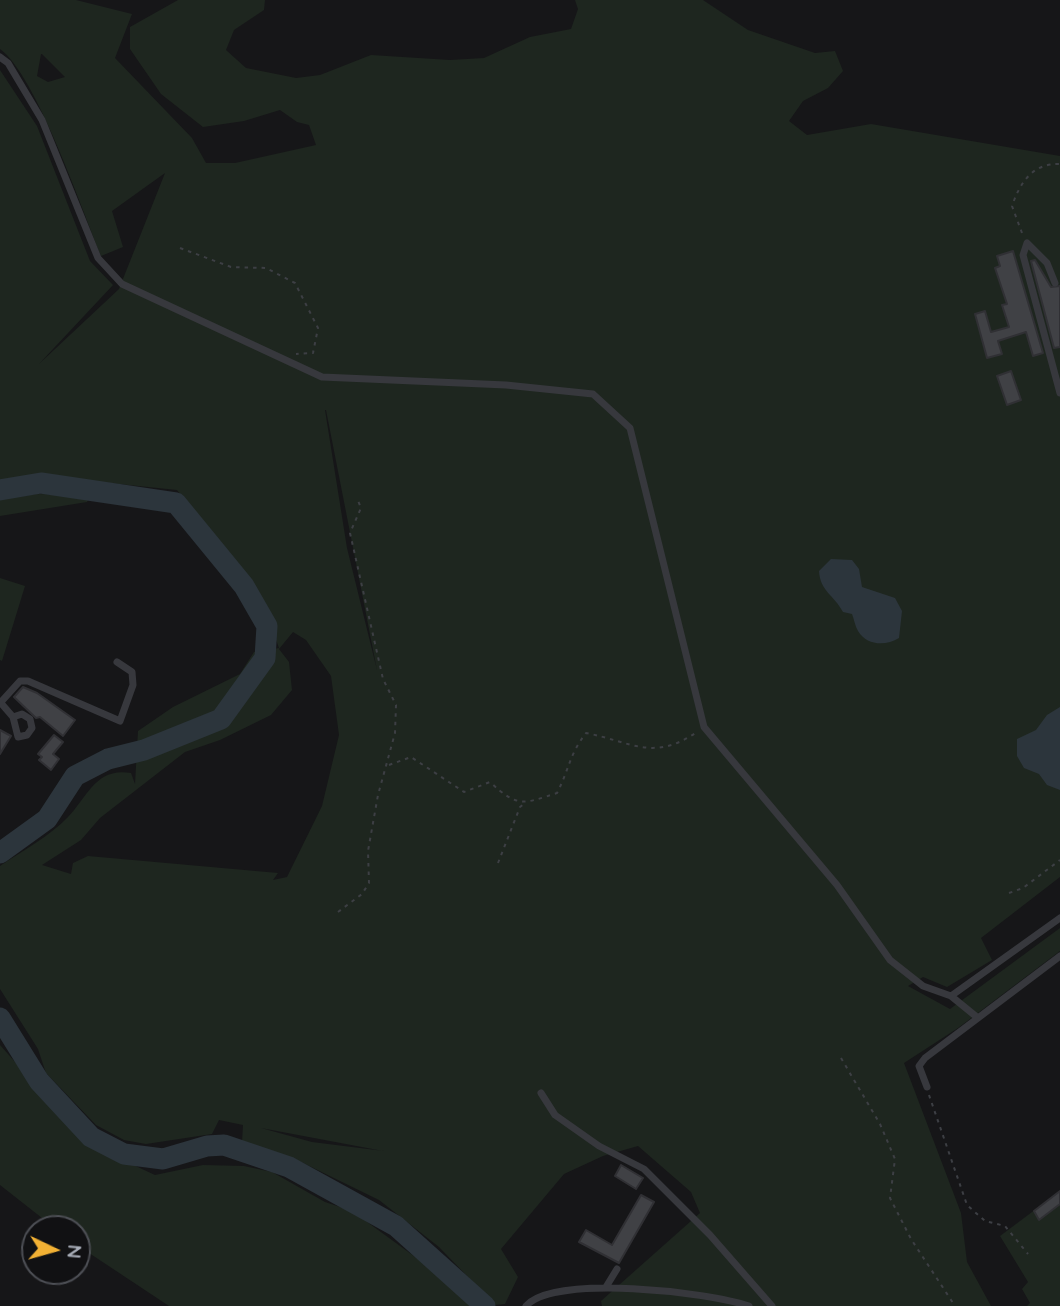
<!DOCTYPE html>
<html>
<head>
<meta charset="utf-8">
<style>
	body { margin:0 }
	#map { position:relative; width:1060px; height:1306px; overflow:hidden; background:#161618; font-family:Quicksand,sans-serif }
	canvas { display:block }
	.north { position:absolute; left:21px; top:1215px; width:70px; height:70px; box-sizing:border-box; background:#111113; border:2px solid #4d4f55; border-radius:50%; rotate:95deg; font-size:19px; font-weight:700; line-height:28px; text-align:center; color:#a8adb8 }
	.north::after { content:''; display:block; margin:auto; width:24px; height:32px; background:#f2b134; clip-path:polygon(50% 0,100% 100%,50% 72%,0 100%) }
</style>
</head>
<body>
<div id="map">
<canvas width="1060" height="1306"></canvas>
<div class="north">N</div>
</div>
<script>
const context = document.querySelector('canvas').getContext('2d');
context.lineJoin = 'round';
function fill(path, color) { context.fillStyle = color; context.fill(path, 'evenodd'); }
function trace(path, color, width, dash) { context.strokeStyle = color; context.lineWidth = width; context.lineCap = dash ? 'butt' : 'round'; context.setLineDash(dash || []); context.stroke(path); }
fill(new Path2D(`
	M0 0H76L132 14 115 58 192 138 206 163H235L316 145 309 125 297 122 280 110 244 121 203 127 161 94 130 49V27L178 0H265L264 10 234 30 226 50 246 68 296 78 320 75 371 55 450 60 484 58 530 37 571 29 578 9 575 0H703L748 30 815 53 835 51 843 71 828 88 803 101 789 121 807 135 871 124 1060 156V877L981 938 992 960 947 987 923 977 908 986 950 1009 1060 928V951L958 1028 904 1063 961 1213 967 1262 991 1306H602L601 1301 700 1213 691 1192 638 1146 603 1156 564 1174 501 1249 518 1277 505 1304 495 1305 439 1247 379 1200 297 1160 242 1142 243 1125 219 1120 212 1134 146 1144 124 1140 96 1125 46 1073 38 1049 0 989V866C22 851 50 836 68 817 88 796 96 767 131 773L135 784 138 731 173 707 240 674 254 652 279 648C259 587 216 540 177 490L41 476 0 483V70L37 126 90 261 113 285 39 364 119 289 165 173 112 211 123 247 101 256C82 210 36 75 0 49ZM41 54H42L65 77 48 82 37 76ZM325 410H326L377 670 347 548ZM293 632 306 640 331 676 339 735 322 806 287 877 273 880 278 873 88 856 73 863 71 874 42 865 81 840 100 818 185 752 220 740 271 715 292 690 289 662 279 649ZM261 1128 383 1151H384L312 1142Z
	M37 494 91 495 87 502 0 516V499Z
	M0 578 25 586 2 661 0 660Z
	M0 1045 88 1144 155 1175 203 1165 244 1166 272 1172 325 1202 352 1211 444 1278 472 1306H169L77 1245V1229H56L0 1185Z
	M1060 1191V1306H1027L1030 1303 1022 1289 1028 1282 1000 1236Z`), '#1e261f');
fill(new Path2D(`
	M831 559 852 560 859 569 862 587 895 598 902 611 899 638C886 646 867 646 858 631 855 626 854 619 852 614L843 612C834 595 820 591 819 571Z
	M1060 707V790L1047 785 1039 774 1024 768 1017 756V739L1036 730 1047 715Z`), '#2c353c');
trace(new Path2D(`
	M0 490 41 483 176 503 244 586 267 626 265 658 221 719 144 750 108 759 75 776 47 819 0 853
	M0 1018 39 1081 91 1137 124 1154 163 1159 207 1146 224 1145 289 1167 396 1226 485 1306`), '#2c353c', 21);
const building = new Path2D(`
	M1013 251 1043 353 1033 356 1026 332 998 341 1002 354 987 358 975 314 985 311 991 332 1009 327 1002 305 1007 304 995 268 1000 266 997 256Z
	M1035 260 1051 287 1060 286V347L1054 348 1031 261Z
	M1011 371 1021 400 1007 405 997 376Z
	M23 687 37 693 75 720 63 736 40 717 36 718 14 697Z
	M0 730 11 736 0 754Z
	M54 735 63 742 53 754 59 759 51 770 39 760 42 757 38 754Z
	M621 1165 643 1178 636 1189 615 1176Z
	M1060 1191V1204L1039 1220 1034 1211Z
	M641 1195 654 1202 619 1263 579 1242 586 1230 612 1245Z`);
fill(building, '#404145');
trace(building, '#303034', 2);
trace(new Path2D(`
	M1022 233 1012 206C1020 183 1032 163 1060 164
	M180 248 231 267 266 268 295 283 318 328 313 353 296 354
	M389 765 411 757 464 792 490 782C518 808 523 804 557 793 569 770 569 755 586 733 632 742 653 762 697 732
	M498 863 520 807 524 804
	M1009 893 1023 888 1060 860
	M338 912 362 894 369 883 368 851 378 795 395 733 396 705 383 679 350 533 361 508 357 498
	M841 1058 880 1124 895 1159 890 1198 911 1239 955 1306
	M929 1095 967 1205 985 1221 1005 1226 1028 1254`), '#3d3f44', 2, [3.5, 5]);
trace(new Path2D(`
	M0 57 8 63 42 120 98 258 122 284 322 377 506 385 593 394 630 428 704 727 837 885 890 960 923 986 951 996 1060 918
	M1055 283 1047 263 1027 243 1023 255 1060 393
	M0 702 13 717 18 737 27 735 32 728 30 719 22 714 13 717
	M1 702 20 681H28L120 721 133 685 132 672 117 662
	M951 996 978 1018
	M927 1087 919 1066 925 1058 1060 956
	M541 1093 555 1115 599 1146 644 1169 710 1235 772 1306
	M606 1287 617 1269
	M526 1306C554 1274 709 1292 749 1306`), '#37383d', 7);
</script>
</body>
</html>
